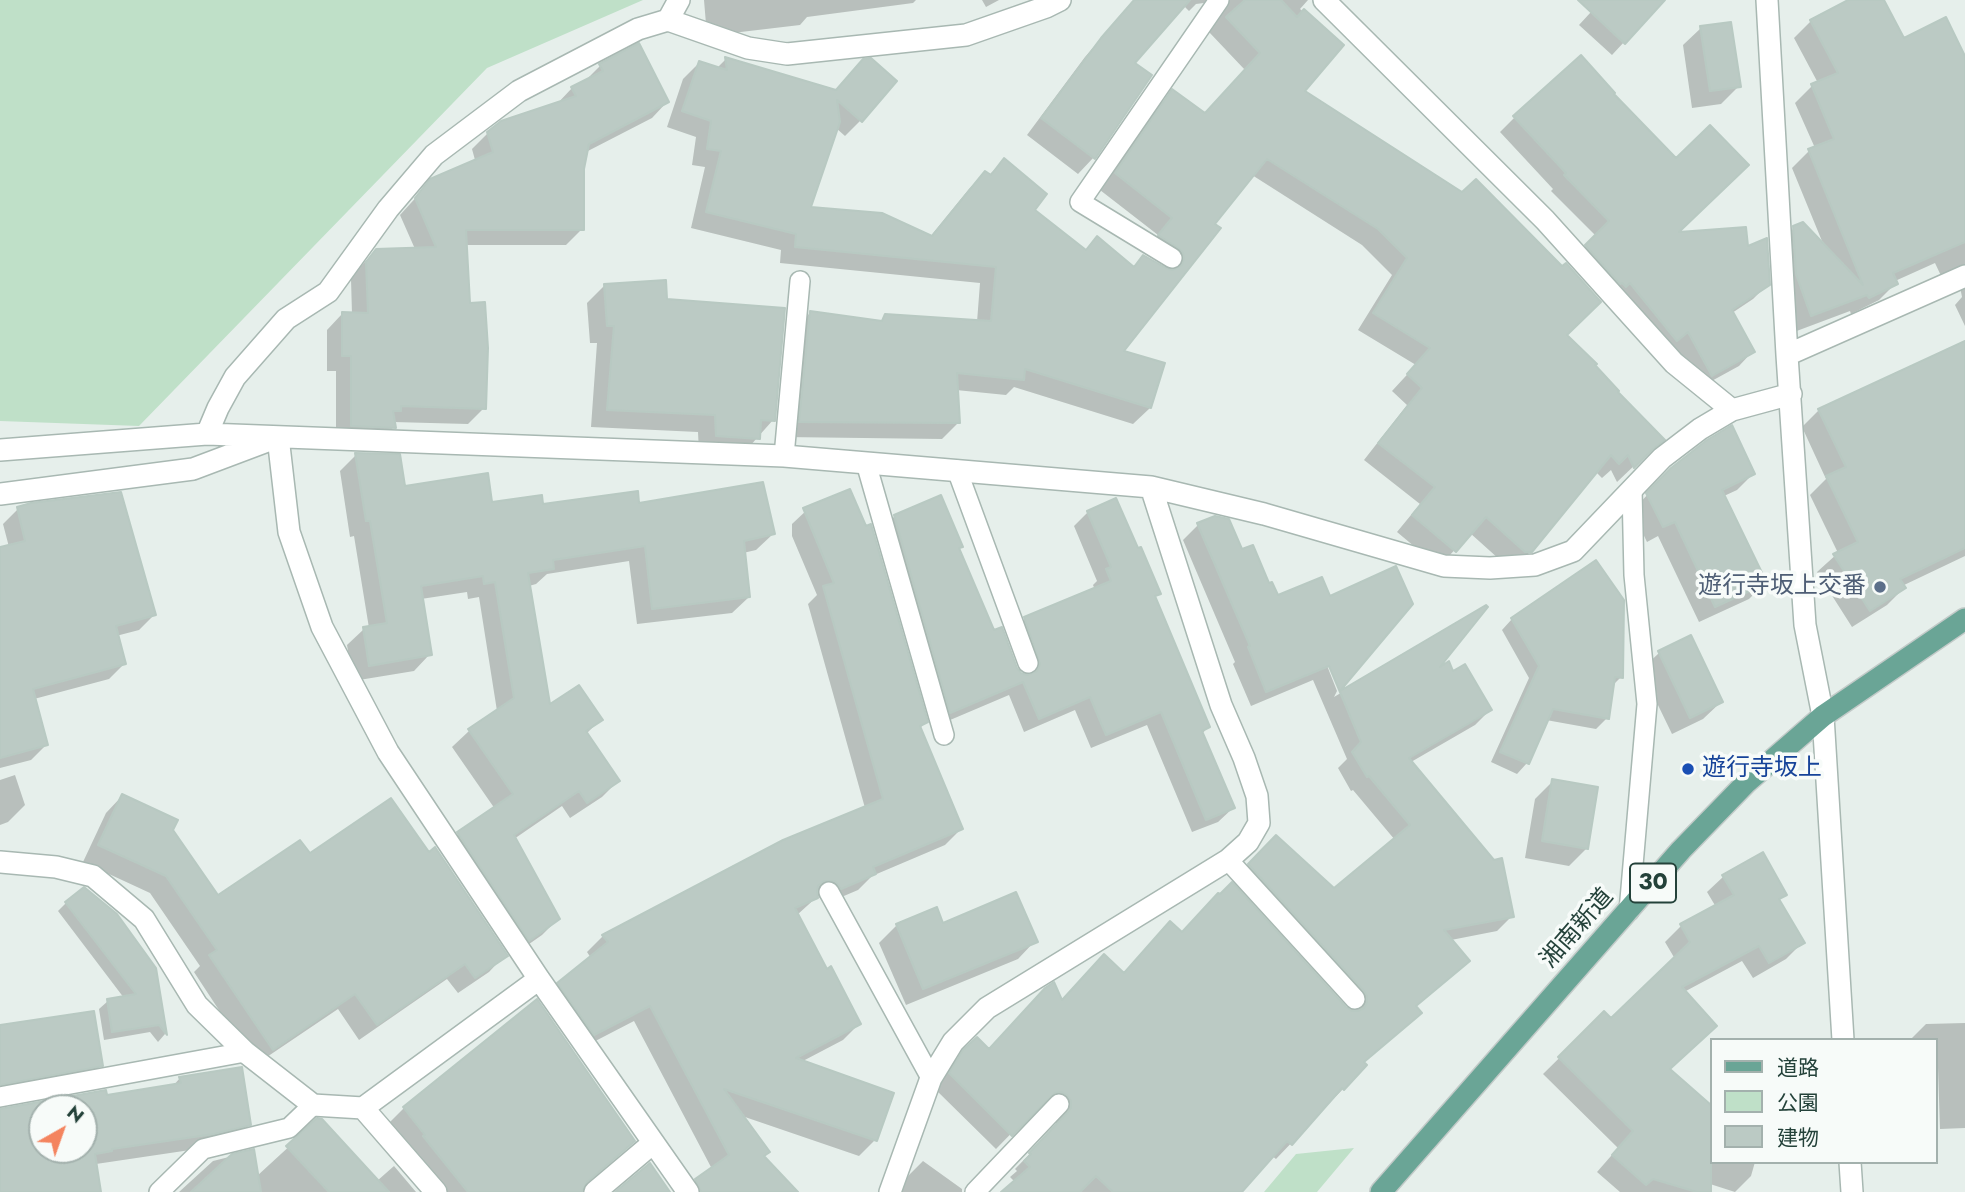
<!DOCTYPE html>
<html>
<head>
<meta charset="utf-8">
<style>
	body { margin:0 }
	#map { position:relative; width:1965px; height:1192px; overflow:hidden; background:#e6efeb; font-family:Jost,"Noto Sans JP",sans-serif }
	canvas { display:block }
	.legend { position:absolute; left:1710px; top:1038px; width:228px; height:126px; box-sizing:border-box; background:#f7fbf9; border:2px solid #a3b1ad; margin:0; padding:9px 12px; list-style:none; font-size:21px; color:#24423a }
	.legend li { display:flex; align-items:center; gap:14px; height:35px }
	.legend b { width:35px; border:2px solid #a3b1ad }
	.north { position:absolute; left:28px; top:1094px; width:70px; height:70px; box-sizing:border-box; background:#f7fbf9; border:2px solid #a3b1ad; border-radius:50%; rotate:40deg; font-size:19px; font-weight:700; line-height:28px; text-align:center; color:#24423a }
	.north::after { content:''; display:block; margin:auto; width:24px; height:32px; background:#f4845f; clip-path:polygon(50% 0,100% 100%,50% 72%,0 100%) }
</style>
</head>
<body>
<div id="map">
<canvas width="1965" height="1192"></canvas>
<ul class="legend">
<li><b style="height:9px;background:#6aa596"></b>道路</li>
<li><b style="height:19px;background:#bfe0c8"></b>公園</li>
<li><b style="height:19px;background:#bbcac4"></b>建物</li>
</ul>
<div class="north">N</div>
</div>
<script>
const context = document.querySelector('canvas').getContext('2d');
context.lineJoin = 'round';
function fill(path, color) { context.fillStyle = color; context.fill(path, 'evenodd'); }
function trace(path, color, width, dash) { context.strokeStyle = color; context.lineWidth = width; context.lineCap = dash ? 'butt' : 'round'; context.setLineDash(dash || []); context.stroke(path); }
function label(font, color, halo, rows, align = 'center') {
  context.font = font + ' Jost,"Noto Sans JP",sans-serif'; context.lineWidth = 7; context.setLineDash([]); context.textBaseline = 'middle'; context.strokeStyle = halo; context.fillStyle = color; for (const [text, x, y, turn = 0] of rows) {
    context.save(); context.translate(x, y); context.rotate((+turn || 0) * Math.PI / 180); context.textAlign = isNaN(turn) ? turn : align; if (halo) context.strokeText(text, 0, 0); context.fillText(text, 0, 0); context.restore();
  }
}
fill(new Path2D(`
	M0 0H643L487 68 139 426 0 421Z
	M1354 1148 1317 1192H1264L1296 1154Z`), '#bfe0c8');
fill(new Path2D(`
	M704 0H916L913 3 807 17 800 25 707 36Z
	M982 0H999L986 7Z
	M1134 0H1308L1300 9 1342 45 1303 92 1565 335 1637 463 1617 482 1611 470 1602 478 1595 471 1531 551 1514 568H1509L1470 533 1439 567 1397 532 1420 504 1364 460 1407 405 1392 391 1416 365 1358 330 1392 275 1362 245 1252 175 1213 224 1121 351 1150 408 1133 424 1014 387 1006 395 956 390 958 423 942 439 784 437 794 329 810 313 880 322 886 316 977 322 980 283 780 263 781 250 691 228 705 167 692 165 696 137 667 127 683 79 699 63 717 68 726 59 835 91 861 120 845 136 836 128 809 208 930 237 969 189 985 173 988 176 1004 160 1033 211 1085 251 1132 268 1143 257 1170 272 1162 263 1144 252 1158 235 1100 190 1156 108 1172 92 1204 114 1245 70 1209 32 1210 6 1204 3 1196 4 1189 11 1183 5 1132 63 1094 157 1078 174 1027 135 1085 57Z
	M1602 0H1663L1612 55 1579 25Z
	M1851 0H1882L1903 40 1965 60V326L1955 305 1962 297 1960 287 1943 280 1935 263 1895 281 1896 283 1879 300 1851 314 1850 311 1794 332 1777 245 1794 228 1824 246 1792 168 1809 151 1815 148 1795 103 1812 86 1818 83 1794 38 1811 21Z
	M1701 28 1739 86 1721 104 1692 108 1683 45Z
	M601 65 667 102 652 118 586 152 583 169 582 229 566 245H465L469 304 484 408 468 424 393 422 394 427 378 443 336 442V371H327V330L342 314H352L351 279 360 267 376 250 415 249 400 215 431 181 475 160 472 149 488 133 556 105 572 88 585 81Z
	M1515 117 1675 234 1746 249 1768 284 1753 299 1732 313 1753 351 1739 366 1697 389 1673 345 1662 354 1572 260 1596 236 1551 191 1553 189 1500 132Z
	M605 285 665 300 773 420 741 456 699 453 698 432 591 427 597 343H590L587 303Z
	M1965 343V556L1902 586 1904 588 1887 605 1852 627 1817 572 1838 553 1810 495 1826 479 1802 427 1819 410Z
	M356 455 404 488 491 504 542 506 638 505 773 534 756 550 743 553 749 597 732 613 637 624 629 561 547 574 536 584 529 586 549 707 600 720 586 734 618 781 602 797 570 818 562 806 514 839 558 919 542 935 512 956 442 850 458 834 495 809 452 747 469 731 497 711 479 597 468 599 467 592 421 599 430 654 414 671 353 681 347 645 364 629 369 628 354 536 350 537 340 471Z
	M1672 469 1753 474 1737 490 1724 496 1765 583 1749 599 1699 622 1658 536 1647 542 1632 511Z
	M809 508 926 722 919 729 961 829 945 845 872 876 858 890 825 904 818 896 797 915 827 971 859 1024 843 1040 801 1062 875 1140 859 1156 742 1116 763 1157 796 1192H685L696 1180 712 1169 634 1021 578 1050 543 1000 559 984 591 958 587 952 603 936 865 808 808 604 817 595 792 536V524Z
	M18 509 154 615 139 630 116 636 124 664 109 679 34 699 46 745 31 760 0 768V549L9 547 3 524Z
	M1088 512 1159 593 1154 598 1208 727 1202 734 1233 808 1218 822 1192 832 1147 725 1091 748 1075 710 1024 732 1009 695 936 726 880 530 895 516 958 549 993 632 1015 669 1026 677 1011 633 1025 619 1095 590 1093 585 1097 581 1074 526Z
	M1198 525 1241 551 1277 598 1327 657 1324 658 1337 691 1334 697 1486 607 1434 672 1452 673 1490 710 1475 725 1411 762 1512 916 1497 931 1451 940 1468 961 1415 1007 1420 1013 1362 1063 1343 1089 1276 1159 1272 1156 1240 1192H1005L1015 1182 1010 1177 1017 1171 1015 1169 1053 1130 1056 1123V1116L1045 1106 1034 1110 996 1149 935 1089 948 1068 977 1039 989 1051 1061 1002 1123 974 1181 934 1353 1014 1349 1006 1234 880 1260 852 1334 890 1395 840 1353 790 1351 791 1338 768 1347 759 1313 680 1251 706 1233 664 1235 662 1183 540Z
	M1512 619 1621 677 1612 686 1607 718 1596 729 1546 720 1527 763 1517 774 1491 762 1529 678 1502 630Z
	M1659 653 1721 702 1703 719 1672 734 1641 670Z
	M15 775 25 805 8 822 0 825V780Z
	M1553 781 1586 849 1569 866 1525 858 1535 799Z
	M122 796 171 830 218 898 428 854 505 955 489 972 458 993 447 979 359 1040 338 1009 255 1065 194 972 200 966 150 893 83 862 106 813Z
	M1724 876 1785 894 1778 901 1802 943 1786 959 1753 978 1742 961 1684 992 1668 1070 1711 1108V1111L1698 1126 1711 1129V1162H1755L1751 1176 1735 1192 1710 1184 1708 1192H1620L1597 1172 1618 1148 1543 1074 1604 1014 1610 1020 1675 959 1665 942 1681 926 1716 907 1707 892Z
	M66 903 154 969 165 1034 158 1042 150 1032 104 1040 99 1009 108 1001 124 998 58 911Z
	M897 925 943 926 1035 941 1018 959 906 1005 879 943Z
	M537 1001 633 1141 581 1188 580 1192H422L388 1124 404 1108Z
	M1965 1023V1128L1940 1129 1938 1068 1935 1069V1040H1910L1926 1024Z
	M0 1026 101 1065 85 1081 0 1097Z
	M180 1078 249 1124 233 1140 197 1149 96 1164 99 1192H0V1110L173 1086ZM42 1108H84V1150H42Z
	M318 1120 377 1181 394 1166 416 1192H179L213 1161 253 1151 257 1176Z
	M923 1161 962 1189V1192H896L909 1175Z`), '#0003');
const building = new Path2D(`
	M1134 0H1190L1135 63 1152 75 1095 159 1041 118 1101 38Z
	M1245 0H1281L1297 17 1304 9 1344 45 1305 91 1462 192 1476 179 1562 266 1566 263 1601 302 1567 335 1597 364 1595 365 1619 391 1618 392 1665 440 1653 449 1634 468 1628 455 1619 464 1611 455 1532 552H1525L1486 517 1456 552 1412 515 1435 487 1378 443 1422 388 1407 374 1430 348 1373 313 1407 258 1378 229 1267 159 1215 224 1221 228 1124 351 1165 363 1151 408 1025 369 1024 380 957 373 960 423 799 422 810 311 882 321 885 314 991 321 996 267 795 247 796 234 706 212 721 151 707 149 711 121 682 111 699 61 727 70 725 57 836 90 863 59 871 58 897 81 862 122 837 100 840 122 811 207 882 213 932 236 985 171 991 175 1004 158 1047 194 1035 210 1086 250 1097 236 1134 267 1143 255 1166 268 1172 270 1182 265 1184 259 1183 253 1178 248 1158 235 1172 218 1115 173 1172 89 1205 113 1260 53 1226 17Z
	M1578 0H1665L1625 44Z
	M1848 0H1884L1904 38 1946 17 1965 56V242L1893 273 1898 284 1869 298 1867 295 1811 316 1796 274 1793 226 1803 222 1863 285 1808 149 1834 139 1811 84 1838 73 1810 20Z
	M1731 22 1741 87 1710 91 1700 26Z
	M639 43 669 102 589 144 584 169V230H466L470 303 485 302 488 348 486 409 401 406V411H393L396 428 351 426V356H342V312L368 313 366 262 376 249 436 247 415 198 430 179 493 152 487 132 501 121 576 96 571 87 603 71 599 64Z
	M1581 55 1615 93 1614 94 1676 158 1710 125 1749 165 1679 232 1746 227 1748 246 1767 238 1770 285 1732 310 1755 352 1712 376 1688 332 1677 341 1630 283 1626 287 1622 283 1620 284 1585 245 1609 221 1564 175 1566 173 1513 116Z
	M666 280 667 299 785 308 775 421 761 420 760 439 716 436 715 415 607 410 614 326H607L604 284Z
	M1965 341V548L1900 579 1906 588 1870 611 1833 554 1858 542 1826 476 1846 467 1818 409Z
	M1732 425 1755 474 1722 490 1767 583 1715 607 1675 522 1663 527 1646 493 1671 468 1707 440Z
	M355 453 400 454 405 486 488 473 492 502 542 495 543 504 638 491 639 503 763 482 775 534 744 541 750 597 652 609 645 546 553 560 554 569 528 573 550 704 579 685 603 720 586 731 620 781 587 803 579 791 514 835 560 919 529 941 457 832 513 794 468 729 514 698 495 582 484 584 483 576 421 586 432 655 369 666 363 627 387 623 370 521H366Z
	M850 489 866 526 871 524 928 722 920 726 963 829 873 867 876 874 841 889 835 881H824L818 886 817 892 818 898 795 908 827 969 831 966 861 1024 796 1058 894 1093 877 1141 724 1089 770 1152 764 1156 798 1192H701L695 1179 729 1155 650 1006 594 1035 557 983 608 942 602 935 783 840 883 799 823 586 834 583 803 508Z
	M121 492 156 615 116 626 126 664 33 689 48 745 0 758V547L25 541 17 507 31 503Z
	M941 495 963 547 959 548 994 630 1002 627 1017 668 1021 673 1027 675 1037 671 1040 664 1024 617 1111 581 1106 569 1111 567 1087 511 1116 498 1138 548 1141 547 1161 594 1155 596 1210 727 1202 731 1235 808 1206 820 1161 712 1106 735 1090 697 1039 719 1023 682 950 713 894 515Z
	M1215 516 1229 519 1242 549 1253 545 1269 583 1272 582 1278 595 1322 577 1330 596 1396 566 1413 604 1340 691 1486 605 1488 607 1440 667 1449 661 1453 671 1465 664 1492 710 1409 758 1494 860 1502 858 1514 917 1444 930 1470 961 1416 1006 1422 1013 1364 1062 1367 1065 1344 1090 1342 1088 1292 1145 1287 1141 1242 1192H1113L1096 1176 1080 1192H1001L1030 1167 1024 1161 1031 1154 1029 1153 1068 1112 1071 1108V1101L1067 1095 1061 1092 1055 1093 1012 1136 949 1073 963 1050 977 1037 989 1049 1045 988 1054 982 1062 1000 1104 954 1124 973 1170 921 1182 932 1218 893 1220 894 1232 882 1346 1007 1352 1011H1358L1364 1008 1367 1002V996L1364 991 1248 864 1276 835 1334 888 1410 825 1369 776 1367 777 1352 752 1361 742 1329 666 1266 692 1248 647 1250 646 1197 523Z
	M1596 560 1624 600 1623 678 1615 677 1609 719 1553 709 1529 764 1500 752 1539 666 1511 618Z
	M1691 635 1723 702 1690 718 1658 651Z
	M1552 779 1598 787 1588 849 1542 841Z
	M122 794 178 820 173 830 218 895 300 840 310 853 391 798 429 852 435 847 508 956 475 978 465 964 377 1025 355 994 273 1050 209 955 217 950 166 876 98 845Z
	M1763 852 1787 895 1779 899 1805 943 1769 963 1759 946 1682 987 1717 1026 1670 1069 1711 1105V1192H1697L1653 1179 1646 1185 1612 1155 1633 1131 1558 1057 1604 1011 1611 1018 1690 942 1680 924 1734 895 1722 875Z
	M84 887 117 914 156 968 167 1035 159 1025 112 1032 107 999 136 994 65 902Z
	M1016 892 1038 942 923 989 896 924 937 907 943 923Z
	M537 999 635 1141 587 1182 582 1192H468L423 1136 425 1135 403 1107Z
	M94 1011 103 1066 0 1085V1025Z
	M242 1067 251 1125 214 1134 112 1149V1151L95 1154 101 1192H0V1109L106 1090 107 1095 181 1083 179 1077ZM42 1108H84V1150H42Z
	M317 1118 322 1119 389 1192H329L286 1146Z
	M254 1149 261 1192H191L232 1154Z
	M650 1163 670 1192H615Z`);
fill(building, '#bbcac4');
trace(building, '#b8c9c2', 2);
const service = new Path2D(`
	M1172 258 1080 202 1219 0
	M784 456 800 281
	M866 463 944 735
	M957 470 1028 663
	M1228 860 1355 999
	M829 892 931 1078
	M1629 911 1647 704 1634 575 1632 489
	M0 1097 245 1052
	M159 1192 203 1149 289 1128 313 1105
	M975 1192 1059 1104`);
const minor = new Path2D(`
	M1324 0 1545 220 1674 363 1732 410
	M1767 0 1787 355 1805 625 1823 716
	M668 20 748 48 787 54 966 35 1046 7 1060 0
	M1787 355 1965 276
	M207 434 218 408 235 377 286 319 328 292 388 209 434 155 519 91 638 29 668 20 679 0
	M0 450 207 434 784 456 1151 487 1264 514 1444 566 1490 568 1535 565 1573 551 1662 458 1700 429 1732 410 1791 394
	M0 494 193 469 278 437 289 532 322 627 388 752 539 979 688 1192
	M0 862 56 867 93 876 144 919 197 1005 245 1052 313 1105 363 1108 539 979
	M363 1108 436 1192
	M595 1192 653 1143
	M890 1192 931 1078 953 1042 987 1008 1228 860 1248 842 1259 823 1257 796 1244 758 1221 705 1151 487`);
const tertiary = new Path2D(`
	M1823 716 1843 1040
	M1850 1162 1852 1192`);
const primary = new Path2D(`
	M1381 1192 1681 850 1747 782 1823 716 1965 619`);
trace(service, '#a8b8b2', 22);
trace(minor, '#a8b8b2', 24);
trace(tertiary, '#a8b8b2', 24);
trace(primary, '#c2cac8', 24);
trace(service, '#fff', 19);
trace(minor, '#fff', 21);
trace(tertiary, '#fff', 21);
trace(primary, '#6aa596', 21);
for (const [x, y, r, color] of [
	[1880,587,7,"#5c6f8a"],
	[1688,769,7,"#1a4fb4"]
]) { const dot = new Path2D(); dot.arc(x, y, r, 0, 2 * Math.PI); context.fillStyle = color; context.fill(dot); trace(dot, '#f7fbf9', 2.5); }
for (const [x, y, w] of [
	[1653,883,46]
]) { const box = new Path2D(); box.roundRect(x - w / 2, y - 19.5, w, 39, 5); context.fillStyle = '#f7fbf9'; context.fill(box); trace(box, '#24423a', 2); }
label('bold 23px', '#24423a', null, [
	["30",1653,883]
]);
label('24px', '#4e5e75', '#f7fbf9', [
	["遊行寺坂上交番",1866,587]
], 'right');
label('24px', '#164399', '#f7fbf9', [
	["遊行寺坂上",1702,769]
], 'left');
label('24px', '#24423a', '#f7fbf9', [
	["湘南新道",1578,929,-49]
]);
</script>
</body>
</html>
